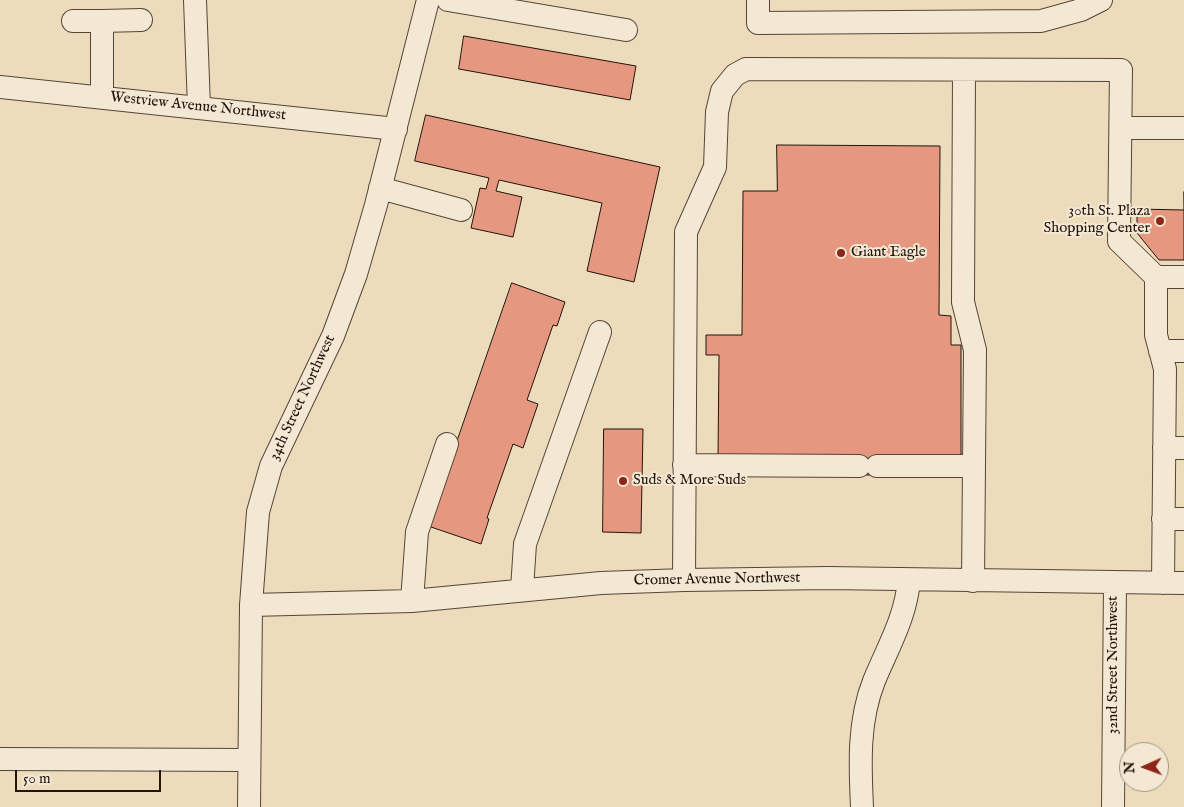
<!DOCTYPE html>
<html>
<head>
<meta charset="utf-8">
<style>
	body { margin:0 }
	#map { position:relative; width:1184px; height:807px; overflow:hidden; background:#ecdcbc; font-family:"IM FELL English",serif }
	canvas { display:block }
	.north { position:absolute; left:1119px; top:742px; width:50px; height:50px; box-sizing:border-box; background:#f3e8d3; border:1px solid #a09383; border-radius:50%; rotate:268deg; font-size:14px; font-weight:700; line-height:20px; text-align:center; color:#23130b }
	.north::after { content:''; display:block; margin:auto; width:18px; height:22px; background:#8f2418; clip-path:polygon(50% 0,100% 100%,50% 72%,0 100%) }
	.scale { position:absolute; left:15px; top:770px; width:146px; height:22px; box-sizing:border-box; border:2px solid #23130b; border-top:0; padding-left:6px; font-size:15px; line-height:18px; white-space:nowrap; color:#23130b; -webkit-text-stroke:4px #f3e8d3; paint-order:stroke }
</style>
</head>
<body>
<div id="map">
<canvas width="1184" height="807"></canvas>
<div class="north">N</div>
<div class="scale">50 m</div>
</div>
<script>
const context = document.querySelector('canvas').getContext('2d');
context.lineJoin = 'round';
function fill(path, color) { context.fillStyle = color; context.fill(path, 'evenodd'); }
function trace(path, color, width, dash) { context.strokeStyle = color; context.lineWidth = width; context.lineCap = dash ? 'butt' : 'round'; context.setLineDash(dash || []); context.stroke(path); }
function label(font, color, halo, rows, align = 'center') {
  context.font = font + ' "IM FELL English",serif'; context.lineWidth = 4; context.setLineDash([]); context.textBaseline = 'middle'; context.strokeStyle = halo; context.fillStyle = color; for (const [text, x, y, turn = 0] of rows) {
    context.save(); context.translate(x, y); context.rotate((+turn || 0) * Math.PI / 180); context.textAlign = isNaN(turn) ? turn : align; if (halo) context.strokeText(text, 0, 0); context.fillText(text, 0, 0); context.restore();
  }
}
const building = new Path2D(`
	M464 36 636 66 630 100 459 69Z
	M426 115 660 167 634 282 587 271 602 203 499 180 496 191 522 197 513 237 471 228 480 188 486 189 489 178 415 161Z
	M777 145 940 146 939 315 951 316V345H961V458L877 475H859L718 456 719 355H706V335H742L743 191H777Z
	M1184 192V260H1159L1137 233V209L1184 210Z
	M512 283 565 302 557 326 553 325 527 400 538 404 523 448 513 444 487 518 489 519 481 544 428 526Z
	M604 429H643L641 533 603 532Z`);
fill(building, '#e5987f');
trace(building, '#23130b', 1);
const minor = new Path2D(`
	M195 0 199 107
	M448 0 626 30
	M758 0V23L1041 21 1081 10 1101 0
	M73 21H102V96
	M102 21 141 20
	M964 71 963 302 975 350 973 581
	M0 87 396 129
	M1121 128H1184
	M380 188 461 210
	M1156 277V335L1165 369 1163 583
	M1160 351H1184
	M1164 448H1184
	M684 465 859 466
	M877 466H974
	M1163 519H1184
	M684 580 686 232 715 167 717 112 722 91 735 75 746 69 1121 70 1119 241 1156 277H1184
	M522 589 525 544 600 332
	M412 601 417 532 447 444
	M251 605 412 601 601 583 684 580 828 578 1184 583
	M0 759 248 760
	M249 807 251 605 258 512 271 466 333 336 356 274 376 205 428 0
	M862 807C860 765 858 721 874 681 888 647 906 617 909 580
	M1113 807 1115 583`);
trace(minor, '#554537', 24);
trace(minor, '#f3e8d3', 22);
for (const [x, y, r, color] of [
	[1160,221,5,"#8f2418"],
	[841,253,5,"#8f2418"],
	[623,481,5,"#8f2418"]
]) { const dot = new Path2D(); dot.arc(x, y, r, 0, 2 * Math.PI); context.fillStyle = color; context.fill(dot); trace(dot, '#f3e8d3', 2); }
label('15px', '#23130b', '#f3e8d3', [
	["Westview Avenue Northwest",198,107,6],
	["34th Street Northwest",303,398,-65],
	["Cromer Avenue Northwest",717,580,-1],
	["32nd Street Northwest",1114,665,-90]
]);
label('15px', '#23130b', '#f3e8d3', [
	["30th St. Plaza",1150,212,"right"],
	["Shopping Center",1150,229,"right"],
	["Giant Eagle",851,253],
	["Suds & More Suds",633,481]
], 'left');
</script>
</body>
</html>
